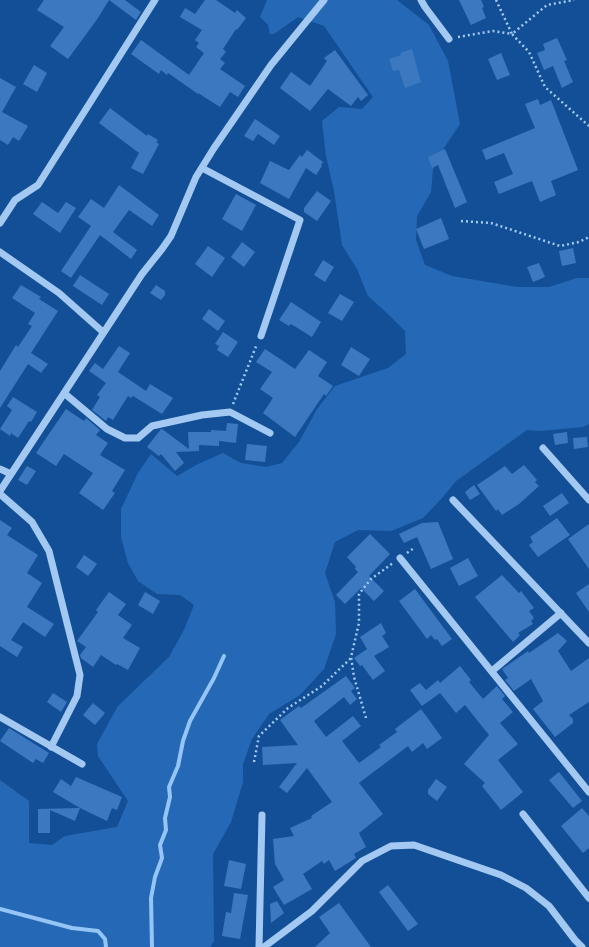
<!DOCTYPE html>
<html>
<head>
<meta charset="utf-8">
<style>
	body { margin:0 }
	canvas { display:block; background:#124f97 }
</style>
</head>
<body>
<canvas width="589" height="947"></canvas>
<script>
const context = document.querySelector('canvas').getContext('2d');
context.lineJoin = 'round';
function fill(path, color) { context.fillStyle = color; context.fill(path, 'evenodd'); }
function trace(path, color, width, dash) { context.strokeStyle = color; context.lineWidth = width; context.lineCap = dash ? 'butt' : 'round'; context.setLineDash(dash || []); context.stroke(path); }
fill(new Path2D(`
	M267 0H397L429 25 448 61 460 124 444 148 433 169 431 192 417 216 416 240 425 265 452 276 517 287H549L577 278H589V424L583 427 540 431 527 430 456 481 442 498 423 518 391 531 358 530 335 542 325 573 335 602 336 634 324 669 300 695 269 714 252 739 243 764V782L231 822 213 854 214 941 210 947H0V780L29 801V843L52 845 65 836 117 827 128 801 98 756 97 744 118 706 169 657 184 630 194 605 180 595 157 594 138 581 128 563 121 537V509L138 473 151 454 177 476 198 464 223 453 241 463 266 467 282 463 299 442 317 409 335 386 388 368 406 354 405 331 389 315 368 296 357 269 342 245 334 191 326 156 322 121 339 107 362 109 373 97 324 26 298 17 274 34H270L268 25 260 17Z`), '#2569b6');
trace(new Path2D(`
	M0 909 72 928 98 931 105 939 106 947
	M152 947 151 898 155 877 162 858 160 845 166 830 165 818 170 797 169 787 178 766 183 741 190 721 214 678 224 656`), '#95c4f6', 4);
fill(new Path2D(`
	M44 0H125L141 12 136 20 109 0 98 18 68 59 50 46 64 27 37 10Z
	M205 0H216L235 13 237 10 246 18 237 30 236 29 223 49 226 52 220 59 225 63 220 69 245 86 238 97 230 92 220 107 198 93V94L168 73 167 75 161 70 159 74 131 54 141 40 189 75 204 53 196 47 199 43 195 40 202 30 180 17 185 8 195 14Z
	M459 0H481L484 7 482 8 486 18 471 25Z
	M557 38 567 60 564 61 573 82 562 88 553 66 544 70 537 53 545 50 543 44Z
	M412 49 421 82 405 88 399 70 393 71 389 59 401 55 400 53Z
	M335 50 368 95 361 101 358 97 351 106 328 89 310 111 280 88 291 72 310 86 327 61 324 58Z
	M501 53 510 75 497 80 488 59Z
	M34 65 47 73 37 92 23 84Z
	M0 78 16 87 2 112 28 126 19 141 13 137 8 145 0 140Z
	M538 99 540 105 551 100 578 170 551 181 556 195 540 202 532 181 499 194 494 182 513 174 504 153 486 160 482 150 535 128 525 104Z
	M110 108 147 136 148 134 158 140 156 142 159 144 143 174 131 168 139 153 99 123Z
	M255 119 280 136 274 145 258 134 253 141 244 136Z
	M445 149 467 202 455 208 438 165 432 168 428 157Z
	M307 150 323 162 321 165 322 166 316 175 306 168 289 199 260 183 270 161 289 170 300 155 302 157Z
	M119 185 159 215 152 226 129 210 113 232 137 250 131 259 100 235 71 278 61 271 91 226 78 217 91 199 104 208Z
	M317 191 331 201 317 221 304 212V208Z
	M236 194 256 205 242 231 222 219Z
	M42 202 58 213 66 202 76 208 60 233 33 214Z
	M441 218 449 239 424 249 416 229Z
	M242 242 255 252 244 267 231 257Z
	M208 246 225 258 212 277 195 264Z
	M573 248 576 263 562 266 559 251Z
	M323 260 334 267 325 282 314 275Z
	M539 263 545 277 533 282 527 267Z
	M80 275 109 294 102 305 73 286Z
	M21 285 41 297 39 299 58 311 31 353 48 364 41 373 28 364 0 408V371L16 345 18 347 32 326 28 324 35 313 12 298Z
	M156 285 165 291V295L161 300 150 293Z
	M340 294 354 302 342 321 328 313Z
	M291 302 321 322 312 337 291 324 289 326 279 320Z
	M209 309 225 321 218 331 202 319Z
	M223 332 238 342 228 357 217 350 219 346 215 344Z
	M119 346 130 353 118 372 146 391 150 384 173 398 162 414 133 396 131 398 128 396 113 420 108 417 106 421 92 410 100 397 97 395 106 383 89 371 95 363 103 369Z
	M351 347 370 359 359 376 341 365Z
	M265 349 295 369 309 350 327 362 318 376 333 386 326 396 324 394 295 437 263 413 273 398 260 389 272 372 256 362Z
	M13 397 37 412 31 422 29 421 18 438 11 433 10 436 0 429 12 410 7 406Z
	M66 409 84 421 86 418 100 430 96 435 108 443 100 455 125 470 112 491 115 493 103 510 79 493 93 473 64 454 56 466 36 453Z
	M227 423 238 424 236 443 219 441V446L199 445V451L176 452 184 463 175 471 161 454 159 456 147 447 161 429H162L189 449 188 432H211V430L226 431Z
	M567 432 568 443 555 445 553 434Z
	M587 437 588 447 574 449 573 438Z
	M247 444 267 446 265 462 245 460Z
	M524 465 537 480 535 482 539 486 519 504 502 515 498 509 496 511 477 485 505 466 512 474Z
	M27 466 36 471 27 485 18 480Z
	M474 485 480 494 470 500 465 492Z
	M562 493 569 503 550 516 543 506Z
	M557 518 570 535 538 557 529 545 533 542 530 537Z
	M0 520 12 528 7 535 38 555 27 573 42 583 27 607 54 624 45 637 23 622 11 640 23 647 17 657 0 646Z
	M438 522 453 559 431 569 417 537 404 543 399 534 422 523Z
	M589 524V569L568 539Z
	M370 534 390 554 369 576 384 591 374 601 361 588 345 604 336 595 358 572 355 569 356 567 347 557Z
	M84 555 97 564 88 576 76 567Z
	M468 558 478 576 459 586 450 568Z
	M502 575 519 593 521 591 534 608 529 611 534 618 531 621 533 624 518 633 520 635 513 642 475 597Z
	M589 584V612L576 593Z
	M415 589 452 639 442 646 437 639 435 640 431 635 427 639 399 601Z
	M109 592 126 604 118 615 132 625 123 638 140 648 128 670 117 664 116 665 101 655 93 667 81 658 80 655 86 647 77 641 98 612 96 610Z
	M145 592 160 601 153 614 138 605Z
	M381 623 386 633 382 636 389 647 374 656 385 671 373 680 362 665 360 666 354 658 367 649 360 637Z
	M558 633 567 641 558 651 571 671 589 658V702L569 715 573 719V723L555 737 533 709 543 701 531 679 514 691 505 680 508 678 502 669 528 651 529 653Z
	M460 666 471 680 469 682 483 699 497 686 505 696 502 699 513 712 500 723 518 744 498 760 523 792 501 810 482 786 485 783 464 764 489 735 465 705 456 713 440 693 422 706 410 690 420 683 426 690 438 680 440 683Z
	M346 676 355 688 351 691 357 699 350 705 344 697 314 721 326 737 353 716 361 726 342 741 359 763 381 747 379 745 397 732 395 729 421 709 442 738 427 749 423 743 412 752 408 746 359 783 383 814 359 833 366 847 354 854 356 858 335 871 329 860 324 864 322 861 303 874 312 889 284 905 273 887 284 880 275 864 273 839 294 836 290 828 312 818 311 816 332 802 307 768 287 793 279 787 297 763 263 765 262 747 298 745 280 720 299 706 301 708Z
	M53 693 67 702 61 712 47 702Z
	M93 703 105 713 95 725 83 715Z
	M9 728 49 753 43 763 36 759 33 763 0 741Z
	M559 772 582 801 573 808 549 780Z
	M76 777 122 797 117 810 112 808 107 821 80 808 75 821 50 810V833H38V809L80 808 53 792 61 779 71 786Z
	M436 779 447 787 437 801 428 794V790Z
	M582 808 589 816V848L583 853 561 826Z
	M229 860 246 864 241 889 224 886Z
	M388 885 418 924 408 931 379 892Z
	M234 893 248 895 240 939 222 936 226 912 231 913Z
	M277 901 284 913 271 923 270 904Z
	M339 903 371 947H315L330 933 319 917Z`), '#3b78bf');
trace(new Path2D(`
	M496 0 512 34 547 5 574 0
	M458 37 493 31 512 34 529 52 545 87 589 126
	M461 221 491 223 560 246 579 242 589 237
	M233 404 257 344
	M407 553 414 548
	M366 718 354 677 351 657 359 623V594L371 579 393 563
	M254 762 259 736 288 708 322 686 351 658`), '#a3c9f3', 2.5, [2, 3]);
trace(new Path2D(`
	M421 0 425 7 449 39
	M202 168 300 220 261 336
	M0 223 15 200 38 185 155 0
	M0 252 59 293 103 332
	M64 393 107 429 125 438H138L152 426 202 415 230 412 270 433
	M543 448 589 500
	M0 469 11 474
	M0 491 142 274 162 249 171 236 196 177 214 148 271 65 324 0
	M0 494 32 522 49 551 80 675 77 696 51 747
	M453 500 589 643
	M400 558 589 792
	M492 671 561 613
	M0 717 82 764
	M523 814 589 898
	M259 947 262 815
	M264 947 312 911 362 861 391 846 414 845 501 875 526 888 549 906 575 940 582 947`), '#a3c9f3', 7);
</script>
</body>
</html>
